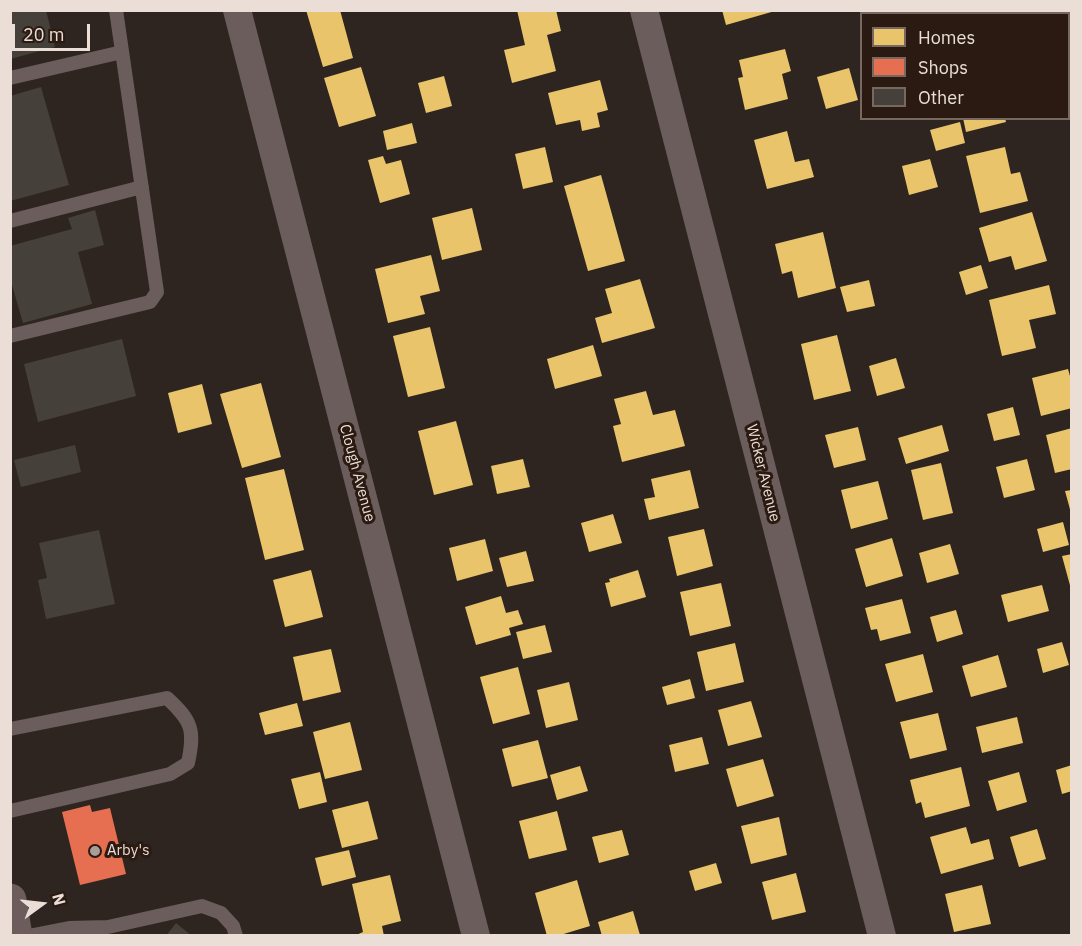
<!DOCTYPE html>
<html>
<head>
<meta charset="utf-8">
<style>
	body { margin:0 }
	#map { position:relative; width:1082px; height:946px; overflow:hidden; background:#2e2520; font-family:"IBM Plex Sans",sans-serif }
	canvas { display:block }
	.frame { position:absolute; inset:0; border:12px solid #eaded7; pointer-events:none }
	.legend { position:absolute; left:860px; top:12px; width:210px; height:108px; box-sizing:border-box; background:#2a1a11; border:2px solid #776860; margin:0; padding:8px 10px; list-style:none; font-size:18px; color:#eaded7 }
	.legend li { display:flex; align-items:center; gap:12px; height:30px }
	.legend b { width:30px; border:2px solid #776860 }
	.north { position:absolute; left:12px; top:874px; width:60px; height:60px; -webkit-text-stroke:4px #2a1a11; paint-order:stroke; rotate:75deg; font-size:16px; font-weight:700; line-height:24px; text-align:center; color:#eaded7 }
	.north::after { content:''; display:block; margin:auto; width:21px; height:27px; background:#eaded7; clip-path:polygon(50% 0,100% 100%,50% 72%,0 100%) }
	.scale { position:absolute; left:12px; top:24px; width:78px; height:27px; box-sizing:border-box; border:3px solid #eaded7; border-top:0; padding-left:8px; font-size:18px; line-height:21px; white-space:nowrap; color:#eaded7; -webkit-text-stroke:4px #2a1a11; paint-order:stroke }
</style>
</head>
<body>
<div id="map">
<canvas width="1082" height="946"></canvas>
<div class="frame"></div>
<ul class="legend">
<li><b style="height:16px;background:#e9c46a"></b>Homes</li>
<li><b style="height:16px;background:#e76f51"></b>Shops</li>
<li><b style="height:16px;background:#46403a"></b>Other</li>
</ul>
<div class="north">N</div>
<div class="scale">20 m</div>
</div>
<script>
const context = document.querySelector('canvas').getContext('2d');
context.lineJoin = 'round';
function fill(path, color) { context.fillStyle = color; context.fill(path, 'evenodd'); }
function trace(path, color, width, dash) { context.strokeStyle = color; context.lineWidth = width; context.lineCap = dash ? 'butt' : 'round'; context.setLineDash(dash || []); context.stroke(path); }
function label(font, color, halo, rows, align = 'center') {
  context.font = font + ' "IBM Plex Sans",sans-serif'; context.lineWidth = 6; context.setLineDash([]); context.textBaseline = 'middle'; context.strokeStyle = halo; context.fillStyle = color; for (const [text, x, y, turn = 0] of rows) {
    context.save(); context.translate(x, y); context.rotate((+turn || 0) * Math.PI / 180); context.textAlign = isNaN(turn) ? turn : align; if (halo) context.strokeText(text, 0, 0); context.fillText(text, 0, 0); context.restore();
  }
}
fill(new Path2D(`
	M306 10H340L353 58 323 67Z
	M517 10H556L561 31 547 35 556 71 512 83 504 50 525 45Z
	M722 10H775V11L726 25Z
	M861 10H894L895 14H862Z
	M927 10H972L973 14H928Z
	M785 49 791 71 782 74 788 99 745 110 738 78 743 77 739 60Z
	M361 67 376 116 339 127 324 78Z
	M849 68 858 100 826 109 817 77Z
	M444 76 452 106 426 113 418 83Z
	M600 80 608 110 597 113 600 127 582 131 580 120 556 125 548 93Z
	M963 118H1005L1006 122 966 132Z
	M960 122 965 143 936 151 930 130Z
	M412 123 417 143 387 150 383 131Z
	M787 131 795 162 809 159 814 177 767 189 754 140Z
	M545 147 553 182 523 189 515 154Z
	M1005 147 1011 174 1020 172 1028 201 980 213 966 156Z
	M383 156 386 164 401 160 410 194 380 203 368 160Z
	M930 159 938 187 909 195 902 166Z
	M601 175 625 261 588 271 564 186Z
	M472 208 482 250 442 260 432 218Z
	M1032 212 1047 261 1015 270 1011 256 989 262 979 228Z
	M823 232 836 288 798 298 792 271 782 274 775 244Z
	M431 255 440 291 420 296 425 314 388 323 375 269Z
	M981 265 988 288 966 295 959 272Z
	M640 279 655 328 602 343 595 318 612 313 605 289Z
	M869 280 875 306 847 312 840 287Z
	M1049 285 1056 314 1029 320 1036 348 1002 356 989 300Z
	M430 327 445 388 408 397 393 336Z
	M837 335 851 391 814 400 801 344Z
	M593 345 602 376 555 389 547 359Z
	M896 358 905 388 877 396 869 366Z
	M1068 369 1072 383V408L1041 416 1032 378Z
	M261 383 281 457 242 468 220 394Z
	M202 384 212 424 178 433 168 393Z
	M646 391 653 415 675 410 685 446 622 462 613 426 621 424 614 399Z
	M1013 407 1020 435 994 441 987 414Z
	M456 421 473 485 434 495 418 431Z
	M942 425 949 451 906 464 898 438Z
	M858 427 866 460 834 468 825 435Z
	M1072 428V469L1055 473 1046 435Z
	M523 459 530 487 497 494 491 466Z
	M1027 459 1035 490 1004 498 996 467Z
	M941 463 953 513 923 520 911 470Z
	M284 469 304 550 265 560 245 478Z
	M690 470 699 508 649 520 644 499 655 497 651 479Z
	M878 481 888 519 851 529 841 490Z
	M1072 490V513H1071L1065 491Z
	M613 514 622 543 589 552 581 523Z
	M1063 522 1069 545 1043 552 1037 529Z
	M704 529 713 566 677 576 668 537Z
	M892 538 903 576 866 587 855 549Z
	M485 539 493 571 457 581 449 548Z
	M950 544 959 574 927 583 919 553Z
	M526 551 534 581 507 587 499 558Z
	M1072 554V589H1071L1062 556Z
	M311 570 323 617 285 627 273 580Z
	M638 570 646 597 611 607 605 583 610 582 609 579Z
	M721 583 731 626 690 636 680 592Z
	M1042 585 1049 611 1008 622 1001 595Z
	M501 596 506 613 518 610 523 624 509 628 511 635 476 645 465 607Z
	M902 599 911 633 880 641 877 629 871 630 865 608Z
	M956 610 963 634 937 642 930 617Z
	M545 625 552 652 523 659 516 632Z
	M1062 642 1069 665 1043 673 1037 649Z
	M735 643 744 682 706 691 697 652Z
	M331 649 341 692 303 701 293 657Z
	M923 654 933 692 896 702 885 664Z
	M998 655 1007 687 971 697 962 666Z
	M518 667 530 714 493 724 480 677Z
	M690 679 695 698 667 705 662 687Z
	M569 682 578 720 546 728 537 690Z
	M751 701 762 737 728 746 718 710Z
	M297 703 303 726 265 735 259 713Z
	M938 713 947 750 910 759 900 722Z
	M1017 717 1023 743 982 753 976 727Z
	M350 722 362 770 325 779 313 732Z
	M702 737 709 764 675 772 669 745Z
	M538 740 548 778 512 787 502 749Z
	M763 759 774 796 737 807 726 769Z
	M1072 765V791L1062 794 1056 770Z
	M580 766 588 791 557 800 550 775Z
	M961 767 970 806 925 818 921 802 916 804 910 780Z
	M320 772 327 802 299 809 291 779Z
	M1019 772 1027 802 997 811 988 781Z
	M368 801 378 839 342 848 332 810Z
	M557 811 567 850 529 859 519 821Z
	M779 817 787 855 751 864 741 826Z
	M966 827 971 844 989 839 994 859 941 874 930 837Z
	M1037 829 1046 859 1019 867 1010 837Z
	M622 830 629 855 599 863 592 837Z
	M349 850 356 877 322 886 315 858Z
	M716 863 722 883 695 891 689 871Z
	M796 873 806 912 772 920 762 882Z
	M390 875 401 921 382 926 384 936H354L363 932 352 884Z
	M577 880 590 926 557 936H547L535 893Z
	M982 885 991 924 954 932 945 894Z
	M633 911 640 935 602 936 598 922Z`), '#e9c46a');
fill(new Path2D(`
	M90 805 92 812 110 808 126 874 80 885 62 812Z`), '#e76f51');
fill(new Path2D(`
	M10 10H46L55 47 10 59Z
	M41 87 69 185 10 201V96Z
	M95 210 104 245 78 252 92 304 23 323 10 278V246L72 229 68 218Z
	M122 339 136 396 38 422 24 364Z
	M75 445 81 472 21 487 14 460Z
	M99 530 115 604 46 619 38 580 47 578 39 543Z
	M176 923 192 936H166Z`), '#46403a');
trace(new Path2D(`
	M10 78 122 52
	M10 221 142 187
	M10 336 150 302 157 292 116 10
	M10 729 167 698C192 721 195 730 188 763L170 774 10 811
	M28 936 69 928 108 927 202 906 221 913 233 926 236 936`), '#6a5d5c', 14);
trace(new Path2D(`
	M237 10 476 936
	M644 10 882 936
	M1050 10 1051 14
	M1068 82 1072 94`), '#6a5d5c', 28);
trace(new Path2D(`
	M10 900 16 936`), '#6d5c5c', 33);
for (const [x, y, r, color] of [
	[95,851,6,"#a89d97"]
]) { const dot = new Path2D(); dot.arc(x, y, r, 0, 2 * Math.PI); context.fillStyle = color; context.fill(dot); trace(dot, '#2a1a11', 2); }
label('15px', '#eaded7', '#2a1a11', [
	["Clough Avenue",357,473,75],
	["Wicker Avenue",763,473,76]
]);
label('15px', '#eaded7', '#2a1a11', [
	["Arby's",107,851]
], 'left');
</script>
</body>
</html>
